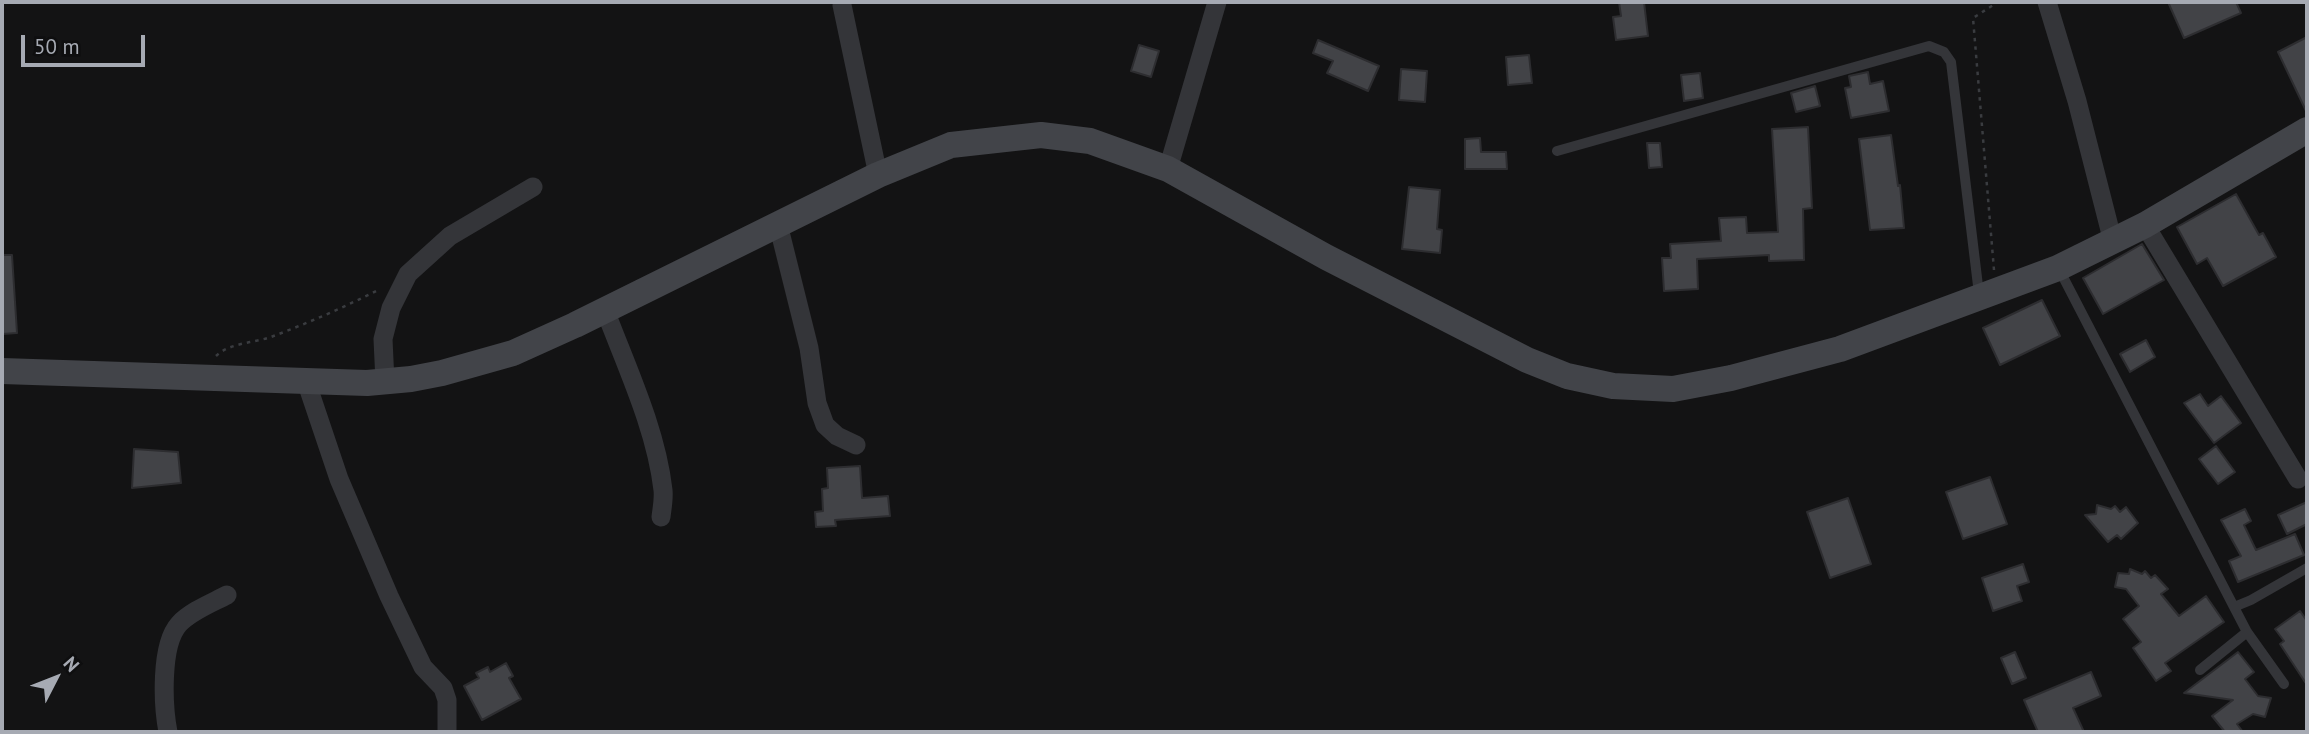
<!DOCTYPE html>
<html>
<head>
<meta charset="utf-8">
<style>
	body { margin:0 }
	#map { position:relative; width:2309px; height:734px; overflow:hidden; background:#131314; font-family:"PT Sans",sans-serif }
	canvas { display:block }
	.frame { position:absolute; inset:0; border:4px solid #a6aab3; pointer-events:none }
	.north { position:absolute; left:21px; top:643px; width:70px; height:70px; -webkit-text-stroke:5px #0e0e0f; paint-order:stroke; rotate:48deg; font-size:19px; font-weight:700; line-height:28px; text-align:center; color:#a6aab3 }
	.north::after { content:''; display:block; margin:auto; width:24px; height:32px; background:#a6aab3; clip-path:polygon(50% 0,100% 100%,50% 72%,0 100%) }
	.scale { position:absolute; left:21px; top:35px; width:124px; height:32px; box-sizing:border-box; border:4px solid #a6aab3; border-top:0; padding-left:9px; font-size:21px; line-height:24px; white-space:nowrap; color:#a6aab3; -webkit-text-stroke:5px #0e0e0f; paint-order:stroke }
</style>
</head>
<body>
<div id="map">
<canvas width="2309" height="734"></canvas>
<div class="frame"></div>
<div class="north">N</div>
<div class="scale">50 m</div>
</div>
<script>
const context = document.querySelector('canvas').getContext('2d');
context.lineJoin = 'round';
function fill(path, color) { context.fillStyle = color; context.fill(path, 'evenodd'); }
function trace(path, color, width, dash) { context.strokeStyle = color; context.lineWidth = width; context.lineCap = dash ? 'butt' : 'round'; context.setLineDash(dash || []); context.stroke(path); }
const building = new Path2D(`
	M1619 2H1644L1648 36 1616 40 1613 17 1621 16Z
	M2168 2H2236L2241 13 2184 38Z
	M2307 37V113L2278 52Z
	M1318 40 1379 66 1368 91 1327 73 1333 61 1313 53Z
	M1139 45 1159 51 1151 77 1131 71Z
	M1529 55 1532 83 1508 85 1506 57Z
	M1401 69 1427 71 1425 102 1399 100Z
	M1868 72 1870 84 1883 81 1889 111 1851 118 1845 88 1851 87 1849 76Z
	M1700 73 1703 98 1684 101 1681 75Z
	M1815 86 1820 106 1796 112 1791 93Z
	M1808 127 1812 208 1803 209 1804 260 1769 261V255L1697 259 1698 289 1664 291 1662 258H1671L1670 244 1721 241 1719 218 1746 217 1747 233 1778 232 1772 129Z
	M1891 135 1898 186 1900 185 1904 228 1870 230 1859 139Z
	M1480 138 1481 152H1506L1507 169H1465V139Z
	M1647 143H1660L1662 167 1649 168Z
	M1409 187 1440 190 1437 229 1442 230 1440 253 1402 249Z
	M2236 194 2259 235 2263 233 2276 257 2223 286 2207 258 2197 264 2177 227Z
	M2142 244 2164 280 2103 314 2083 278Z
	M2 255H12L17 333 2 334Z
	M2042 300 2060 336 2000 365 1983 328Z
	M2146 340 2155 357 2130 372 2120 354Z
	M2200 394 2208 406 2221 396 2241 423 2214 443 2184 403Z
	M2216 446 2235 472 2218 484 2199 459Z
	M134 449 178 452 181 483 132 488Z
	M860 466 862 498 888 496 890 516 835 520 836 526 816 527 815 512 823 511 822 489 828 488 827 468Z
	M1990 477 2007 524 1963 539 1946 492Z
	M1848 498 1871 564 1830 578 1807 512Z
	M2307 502V524L2287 534 2278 515Z
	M2097 505 2111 509 2115 506 2120 512 2126 507 2138 523 2121 539 2117 535 2108 542 2085 515 2096 514Z
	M2245 509 2251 521 2244 525 2256 550 2295 534 2304 555 2238 582 2229 561 2241 556 2221 520Z
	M2023 564 2029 582 2017 586 2022 601 1993 611 1982 578Z
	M2130 569 2142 574 2145 571 2151 578 2155 575 2168 589 2161 594 2179 616 2206 596 2224 622 2165 663 2171 671 2156 681 2133 648 2141 642 2123 619 2139 606 2126 589 2115 587 2118 573 2129 574Z
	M2300 611 2307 621V685L2280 644 2284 641 2275 629Z
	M2015 652 2026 678 2012 684 2001 658Z
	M2238 652 2254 672 2245 679 2258 696 2271 698 2265 717 2253 714 2237 724 2243 732H2225L2212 716 2233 700 2184 693Z
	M506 663 513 676 509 678 521 699 482 720 464 686 479 678 476 673 488 667 490 672Z
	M2091 672 2101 696 2073 708 2084 732H2038L2024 700Z`);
fill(building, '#424347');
trace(building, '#2d2d30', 2);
trace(new Path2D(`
	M1994 270 1973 18 1998 2
	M216 356C229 343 253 343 271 337 308 323 345 307 380 289`), '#3a3c40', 2.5, [3.5, 5]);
trace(new Path2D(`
	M1557 151 1929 46 1944 52 1951 62 1979 294
	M2060 271 2234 607 2251 600 2307 568
	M2234 607 2247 632 2284 684
	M2200 670 2247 632`), '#343539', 10);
trace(new Path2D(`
	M2047 2 2077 101 2113 242
	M842 5 878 175
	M1168 169 1217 2
	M778 224 809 348 817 403 825 425 837 436 856 445
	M2145 225 2298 479
	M605 310C627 368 656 429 663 490 664 499 662 508 661 517
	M306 381 339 479 389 596 423 667 443 688 447 700V732
	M385 382 383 339 391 308 408 274 450 236 533 187
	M168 732C163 706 160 645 179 624 191 611 212 603 227 595`), '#343539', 19);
trace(new Path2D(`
	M2 371 367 383 411 379 442 373 513 353 575 325 878 175 951 145 1041 135 1090 141 1168 169 1326 257 1527 360 1567 376 1613 386 1673 389 1731 378 1840 349 2058 268 2145 225 2307 130`), '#424449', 26);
</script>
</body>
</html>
